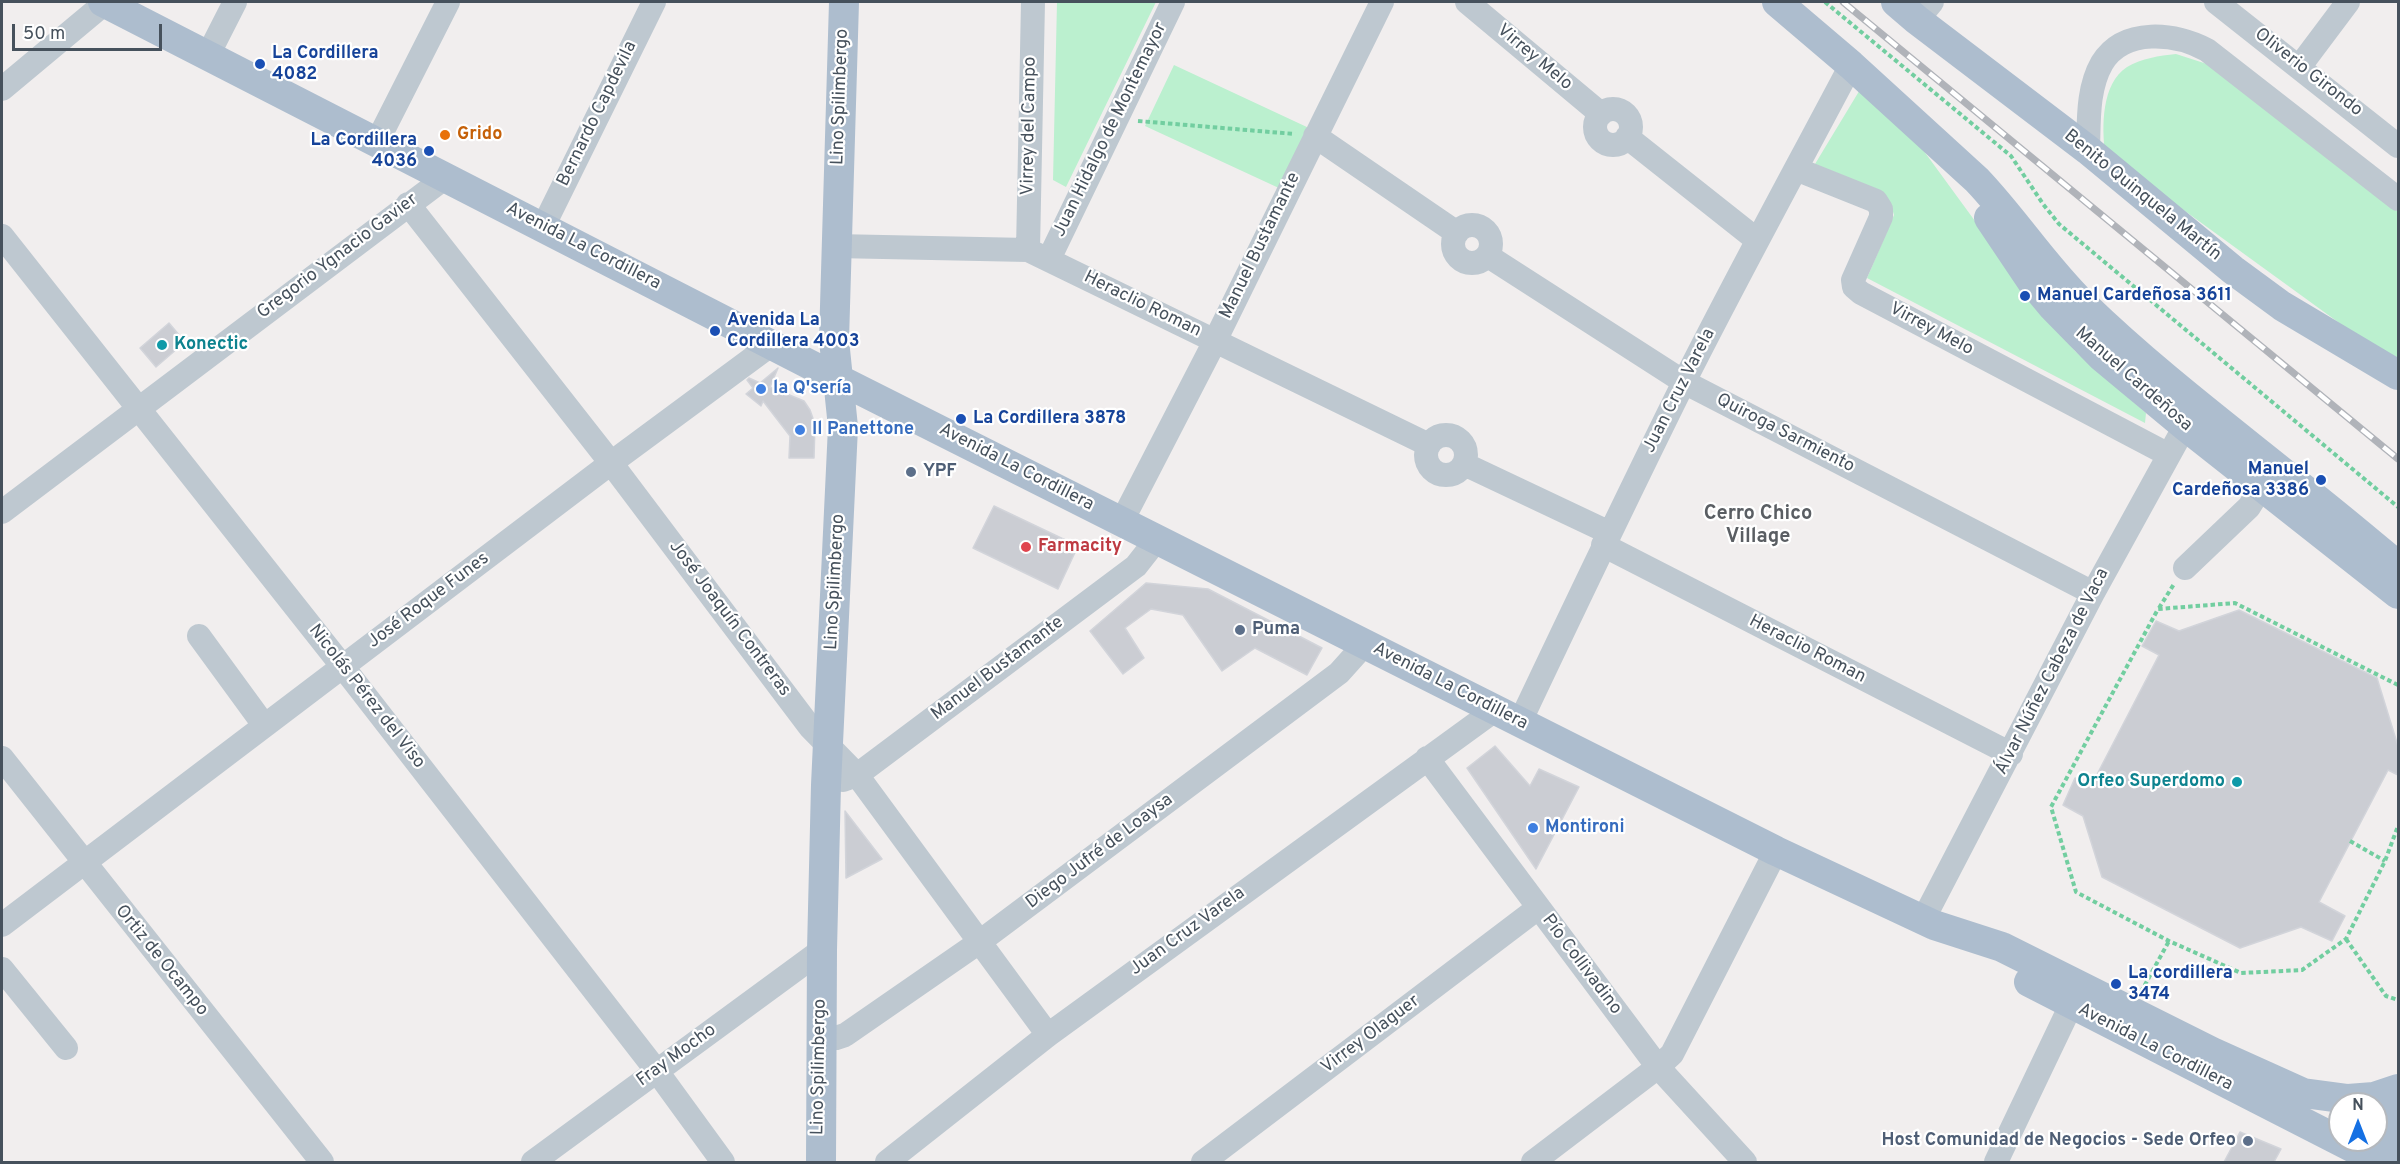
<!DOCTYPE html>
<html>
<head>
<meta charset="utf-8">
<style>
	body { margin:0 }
	#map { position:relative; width:2400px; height:1164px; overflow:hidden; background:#f1eeee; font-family:Overpass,sans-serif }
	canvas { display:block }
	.frame { position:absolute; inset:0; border:3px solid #46515c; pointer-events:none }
	.north { position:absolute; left:2328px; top:1092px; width:60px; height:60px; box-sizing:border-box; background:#fff; border:2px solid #b5b9be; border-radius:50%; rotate:0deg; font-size:16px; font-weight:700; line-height:24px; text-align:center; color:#46515c }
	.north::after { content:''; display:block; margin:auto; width:21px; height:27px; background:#1570e3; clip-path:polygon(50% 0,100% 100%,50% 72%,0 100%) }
	.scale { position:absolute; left:12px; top:24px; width:150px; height:27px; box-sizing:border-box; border:3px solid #46515c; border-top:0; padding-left:8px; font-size:18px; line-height:21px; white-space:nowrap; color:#46515c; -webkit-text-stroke:4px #fff; paint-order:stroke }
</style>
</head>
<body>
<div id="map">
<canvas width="2400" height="1164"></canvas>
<div class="frame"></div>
<div class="north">N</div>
<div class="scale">50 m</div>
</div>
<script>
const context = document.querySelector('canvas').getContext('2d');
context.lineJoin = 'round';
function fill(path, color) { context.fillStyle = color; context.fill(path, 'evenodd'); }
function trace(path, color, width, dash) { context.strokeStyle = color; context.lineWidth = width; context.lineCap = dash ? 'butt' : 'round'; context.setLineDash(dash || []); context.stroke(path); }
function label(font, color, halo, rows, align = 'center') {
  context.font = font + ' Overpass,sans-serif'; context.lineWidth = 4.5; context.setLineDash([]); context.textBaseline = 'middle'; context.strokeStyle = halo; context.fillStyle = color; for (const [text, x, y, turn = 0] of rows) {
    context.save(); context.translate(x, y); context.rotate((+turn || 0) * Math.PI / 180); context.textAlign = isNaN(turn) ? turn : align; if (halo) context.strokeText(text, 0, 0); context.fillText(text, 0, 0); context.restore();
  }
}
fill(new Path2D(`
	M1057 2H1156L1066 187 1053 180Z
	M2176 54 2207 64 2398 212V360L2371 346 2105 153C2102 127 2101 84 2127 67 2142 58 2159 56 2176 54Z
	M1174 65 1309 128 1281 189 1145 126Z
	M1861 88 1918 143 2040 310 2075 351 2146 413 2145 423 1867 278 1894 215 1890 202 1812 169Z`), '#bbf0cf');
const building = new Path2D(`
	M169 323 185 342 156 367 140 348Z
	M778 368 770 387 804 401 810 410 815 424 814 458H789L790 436 763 401 761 406 746 394 753 388 747 380 749 378 760 383Z
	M994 506 1078 546 1058 589 973 548Z
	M1146 583 1208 589 1322 648 1307 675 1255 648 1222 671 1183 615 1151 609 1125 628 1144 658 1123 674 1090 631Z
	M2239 610 2377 678 2398 746V775L2388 770 2319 902 2345 916 2332 941 2301 927 2240 948 2102 877 2083 816 2063 805 2075 778 2091 786 2159 655 2142 646 2156 621 2179 631Z
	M1495 746 1530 786 1539 769 1579 787 1536 869 1467 768Z
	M845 811 882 859 846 878Z
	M2240 1132 2281 1149 2274 1162H2224Z`);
fill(building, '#cbcdd3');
trace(building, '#d2d4da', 1.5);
trace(new Path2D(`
	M1825 2 2011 156 2043 204 2059 224 2398 507
	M1138 121 1295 134
	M2159 608 2174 584
	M2398 685 2235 603 2158 609 2051 807 2076 892 2169 941 2241 973 2302 970 2346 939 2385 861 2398 826
	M2350 841 2385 861
	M2346 939 2386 996 2398 1000
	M2141 992 2169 941`), '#72cea0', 4, [4.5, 3]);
trace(new Path2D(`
	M1467 2 1601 114
	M2216 2 2398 146
	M1917 20 1932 2
	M208 55 235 2
	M2300 66 2348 2
	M2 89 105 3
	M1595 127a18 18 0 1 1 36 0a18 18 0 1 1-36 0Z
	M1315 136 1457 233
	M1627 137 1757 240
	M377 142 448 2
	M2088 150C2089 122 2087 89 2102 63 2124 27 2176 33 2207 50L2398 199
	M1796 169 1876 201 1881 209V217L1853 280 1854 287 1861 293 2169 455
	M408 204 611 463 810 727 857 775 1048 1035
	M1453 244a19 19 0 1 1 38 0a19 19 0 1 1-38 0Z
	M543 227 654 2
	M2 236 343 667 656 1070 723 1162
	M835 246 1028 250 1429 445
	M1028 250 1033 2
	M1488 256 1684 382 2093 593
	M1049 259 1173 2
	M1426 455a20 20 0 1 1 40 0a20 20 0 1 1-40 0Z
	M1464 464 1610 533
	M2 512 446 177
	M1122 521 1215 341 1382 2
	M1603 545 2011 754
	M2185 568 2249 507 2262 486
	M199 636 264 725
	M1520 722C1574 608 1628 495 1684 382 1738 275 1795 171 1851 65
	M2 758 322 1162
	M1427 758 1658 1067 1745 1162
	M843 780 857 775 1136 566 1158 538
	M1923 920 2093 593 2185 426
	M2 925 611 463 772 344
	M2 969 66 1048
	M821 1039 836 1038 845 1035 978 943 1339 673 1365 644
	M533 1162 822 950
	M887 1162 1048 1035 1495 710
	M1203 1162 1538 908
	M1533 1162 1658 1067 1672 1054 1776 851
	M1996 1162 2071 1005`), '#bec8d0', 24);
trace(new Path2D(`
	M103 2 838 379 1776 851 1934 925 2002 947 2212 1052 2303 1093 2348 1099 2374 1097 2398 1089
	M1777 2 1851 65 1977 180C2015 220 2044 266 2083 304 2150 369 2224 425 2296 483 2331 510 2364 538 2398 566
	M1896 2 1917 20 2088 150 2233 270 2282 306 2398 375
	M1989 218 2032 282 2052 306 2102 357 2185 426 2398 594
	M2029 982 2381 1162
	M821 1162 822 950 826 785 843 427 834 340 844 2
	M2390 1162C2382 1140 2386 1117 2398 1097`), '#adbdce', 30);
const rail = new Path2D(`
	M1843 2 2398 459`);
trace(rail, '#b0b3b9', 7);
trace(rail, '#fff', 4.5, [14]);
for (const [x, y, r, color] of [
	[260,64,6,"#1a4fb4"],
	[445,135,6,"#e8710a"],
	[429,151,6,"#1a4fb4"],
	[2025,296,6,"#1a4fb4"],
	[715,331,6,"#1a4fb4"],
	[162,345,6,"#0f9aa8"],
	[761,389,6,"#3f7fe0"],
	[961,419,6,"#1a4fb4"],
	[800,430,6,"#3f7fe0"],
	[911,472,6,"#5c6f8a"],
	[2321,480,6,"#1a4fb4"],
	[1026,547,6,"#e0444e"],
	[1240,630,6,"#5c6f8a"],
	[2237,782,6,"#0f9aa8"],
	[1533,828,6,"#3f7fe0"],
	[2116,984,6,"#1a4fb4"],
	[2248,1141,6,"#5c6f8a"]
]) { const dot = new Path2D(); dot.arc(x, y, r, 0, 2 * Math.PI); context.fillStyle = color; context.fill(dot); trace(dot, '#fff', 2); }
label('bold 18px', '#164399', '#fff', [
	["La Cordillera",272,54],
	["4082",272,75],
	["La Cordillera",417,141,"right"],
	["4036",417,162,"right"],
	["Manuel Cardeñosa 3611",2037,296],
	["Avenida La",727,321],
	["Cordillera 4003",727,342],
	["La Cordillera 3878",973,419],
	["Manuel",2309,470,"right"],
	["Cardeñosa 3386",2309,491,"right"],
	["La cordillera",2128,974],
	["3474",2128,995]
], 'left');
label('18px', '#46515c', '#fff', [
	["Virrey Melo",1534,58,40],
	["Oliverio Girondo",2308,73,38],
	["Lino Spilimbergo",841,97,-88],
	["Bernardo Capdevila",598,114,-64],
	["Virrey del Campo",1030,126,-89],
	["Juan Hidalgo de Montemayor",1111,130,-64],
	["Benito Quinquela Martín",2142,196,39],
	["Manuel Bustamante",1261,246,-64],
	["Avenida La Cordillera",583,247,27],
	["Gregorio Ygnacio Gavier",338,257,-37],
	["Heraclio Roman",1142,305,26],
	["Virrey Melo",1931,330,28],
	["Manuel Cardeñosa",2133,380,41],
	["Juan Cruz Varela",1680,391,-63],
	["Quiroga Sarmiento",1785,434,27],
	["Avenida La Cordillera",1016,468,27],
	["Lino Spilimbergo",836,582,-87],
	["José Roque Funes",429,601,-37],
	["José Joaquín Contreras",729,619,53],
	["Heraclio Roman",1807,650,27],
	["Manuel Bustamante",998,669,-37],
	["Álvar Núñez Cabeza de Vaca",2053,672,-63],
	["Avenida La Cordillera",1450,687,27],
	["Nicolás Pérez del Viso",366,697,52],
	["Diego Jufré de Loaysa",1100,852,-37],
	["Juan Cruz Varela",1188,932,-36],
	["Ortiz de Ocampo",161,961,51],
	["Pío Collivadino",1581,965,53],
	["Virrey Olaguer",1371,1035,-37],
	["Avenida La Cordillera",2155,1048,27],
	["Fray Mocho",677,1056,-36],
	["Lino Spilimbergo",820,1067,-89]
]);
label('bold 18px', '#c56008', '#fff', [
	["Grido",457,135]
], 'left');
label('bold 18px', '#0d838f', '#fff', [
	["Konectic",174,345],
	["Orfeo Superdomo",2225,782,"right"]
], 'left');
label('bold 18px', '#366cbe', '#fff', [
	["la Q'sería",773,389],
	["Il Panettone",812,430],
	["Montironi",1545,828]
], 'left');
label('bold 18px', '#4e5e75', '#fff', [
	["YPF",923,472],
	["Puma",1252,630],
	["Host Comunidad de Negocios - Sede Orfeo",2236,1141,"right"]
], 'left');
label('bold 18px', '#be3a42', '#fff', [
	["Farmacity",1038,547]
], 'left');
label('bold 20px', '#5a5e63', '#fff', [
	["Cerro Chico",1758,515],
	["Village",1758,538]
]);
</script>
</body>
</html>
